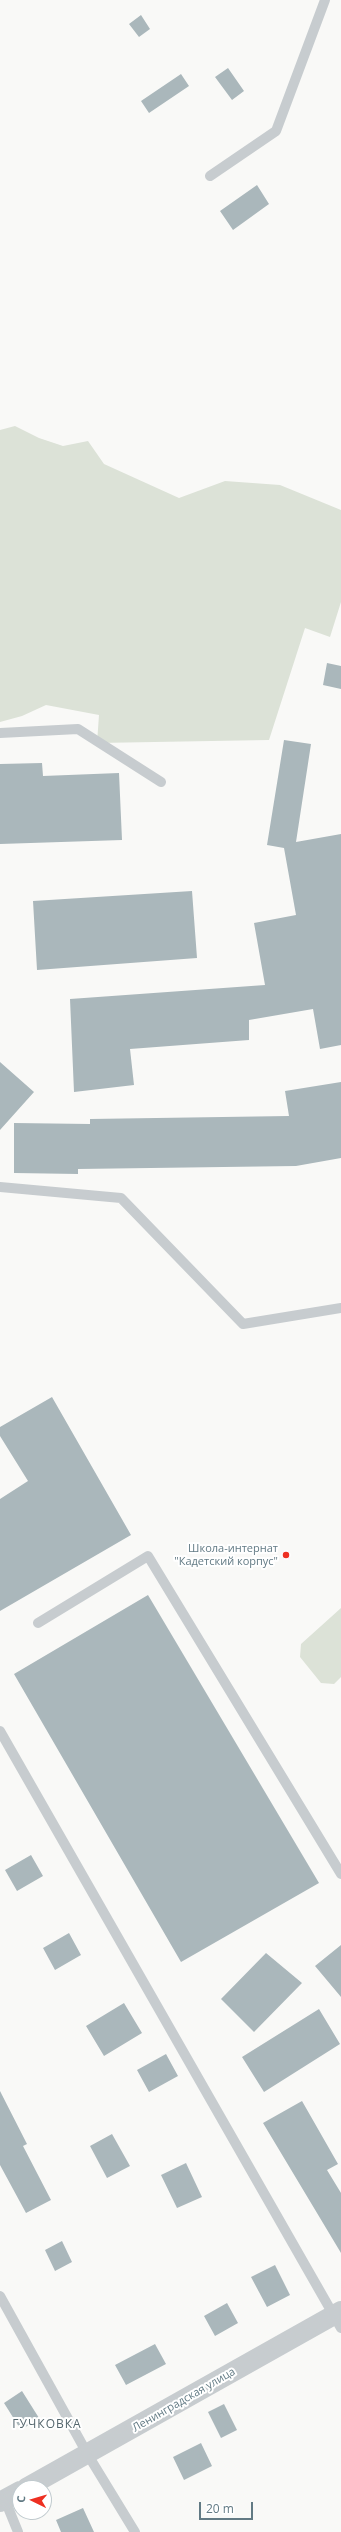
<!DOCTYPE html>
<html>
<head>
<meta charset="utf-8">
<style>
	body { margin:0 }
	#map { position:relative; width:341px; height:2532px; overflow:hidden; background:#f9f9f7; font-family:"Open Sans",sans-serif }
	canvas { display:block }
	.north { position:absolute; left:12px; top:2480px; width:40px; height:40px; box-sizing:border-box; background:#fff; border:1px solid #c0cace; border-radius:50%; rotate:275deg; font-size:11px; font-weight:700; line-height:16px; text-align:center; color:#627a84 }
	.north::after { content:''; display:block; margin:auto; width:14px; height:18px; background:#ee3022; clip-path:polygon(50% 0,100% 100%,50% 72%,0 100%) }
	.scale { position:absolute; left:199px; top:2502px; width:54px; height:18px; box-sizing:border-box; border:2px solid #627a84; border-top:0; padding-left:5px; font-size:12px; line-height:14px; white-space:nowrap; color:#627a84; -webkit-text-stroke:3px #fff; paint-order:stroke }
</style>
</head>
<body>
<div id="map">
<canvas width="341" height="2532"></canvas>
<div class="north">С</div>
<div class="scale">20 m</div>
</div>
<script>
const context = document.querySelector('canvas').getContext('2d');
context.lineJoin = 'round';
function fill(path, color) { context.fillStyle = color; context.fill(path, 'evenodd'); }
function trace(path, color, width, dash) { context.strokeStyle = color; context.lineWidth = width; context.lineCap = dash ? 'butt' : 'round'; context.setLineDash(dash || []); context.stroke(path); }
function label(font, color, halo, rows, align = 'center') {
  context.font = font + ' "Open Sans",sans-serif'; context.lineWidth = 4; context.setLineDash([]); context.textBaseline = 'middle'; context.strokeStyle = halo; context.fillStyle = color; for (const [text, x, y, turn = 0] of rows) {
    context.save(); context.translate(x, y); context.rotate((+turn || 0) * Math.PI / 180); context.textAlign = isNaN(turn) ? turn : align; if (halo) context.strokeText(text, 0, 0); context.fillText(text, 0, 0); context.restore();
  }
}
fill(new Path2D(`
	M15 426 39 438 63 446 88 441 104 464 179 498 225 481 280 485 341 510V602L330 637 305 628 269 740 97 743 99 715 46 705 22 716 0 722V430Z
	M341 1608V1677L334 1684 321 1683 300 1657 301 1644Z`), '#dce2d7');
fill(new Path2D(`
	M141 15 150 29 139 37 129 24Z
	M228 68 244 91 232 100 215 77Z
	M181 74 189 86 149 113 141 101Z
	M257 185 269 204 233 230 220 211Z
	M327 663 341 666V689L323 685Z
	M284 740 311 744 296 842 341 834V1045L320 1049 313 1009 249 1020V1040L130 1049 134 1085 74 1092 70 999 265 985 254 923 296 915 284 848 267 845Z
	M42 763 43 776 119 773 122 840 0 844V764Z
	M192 891 197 958 37 970 33 901Z
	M0 1062 34 1092 0 1130Z
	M341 1082V1158L296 1166 78 1169V1174L14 1173V1123L90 1124V1119L289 1116 285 1091Z
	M52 1397 131 1535 0 1611V1499L28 1481 0 1436V1427Z
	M148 1595 319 1883 181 1962 14 1674Z
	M31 1855 43 1876 17 1891 5 1870Z
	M69 1933 81 1955 55 1970 43 1948Z
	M341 1945V1997L315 1966Z
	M266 1953 302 1983 254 2032 221 1999Z
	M124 2003 142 2033 104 2056 86 2026Z
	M319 2009 340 2044 264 2092 242 2057Z
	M166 2054 178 2076 149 2092 137 2070Z
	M0 2091 27 2144 23 2146 51 2200 26 2213 0 2165Z
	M302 2101 338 2164 327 2170 341 2193V2253L263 2123Z
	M112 2134 130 2166 107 2178 90 2146Z
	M186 2163 202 2197 177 2208 161 2175Z
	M62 2241 72 2262 55 2271 45 2250Z
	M275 2265 290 2295 267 2307 251 2277Z
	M227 2303 238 2323 215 2336 204 2316Z
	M155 2344 166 2364 126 2385 115 2365Z
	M22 2391 39 2418 21 2430 4 2403Z
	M224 2404 237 2430 221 2438 208 2412Z
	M201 2443 212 2466 184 2480 173 2457Z
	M83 2508 94 2532H61L56 2520Z`), '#aab7bb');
trace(new Path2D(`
	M210 176 276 131 325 0
	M0 733 78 729 161 782
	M0 1187 121 1198 243 1324 341 1308
	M38 1623 148 1556 341 1874
	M0 1731 341 2328
	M0 2296 88 2455 135 2532
	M5 2500 18 2532`), '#c7cccf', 10);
trace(new Path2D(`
	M26 2488 341 2311
	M0 2502 20 2491`), '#c7cccf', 20);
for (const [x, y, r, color] of [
	[286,1555,4,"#ee3022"]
]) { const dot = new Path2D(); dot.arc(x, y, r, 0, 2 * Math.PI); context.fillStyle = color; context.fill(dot); trace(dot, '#fff', 1.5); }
label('11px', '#627a84', '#fff', [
	["Школа-интернат",278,1549],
	["\"Кадетский корпус\"",278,1562]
], 'right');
label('11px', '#627a84', '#fff', [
	["Ленинградская улица",184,2400,-30]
]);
context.letterSpacing = '1px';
label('12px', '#55676e', '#fff', [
	["ГУЧКОВКА",47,2425]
]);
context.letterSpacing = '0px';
</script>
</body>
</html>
